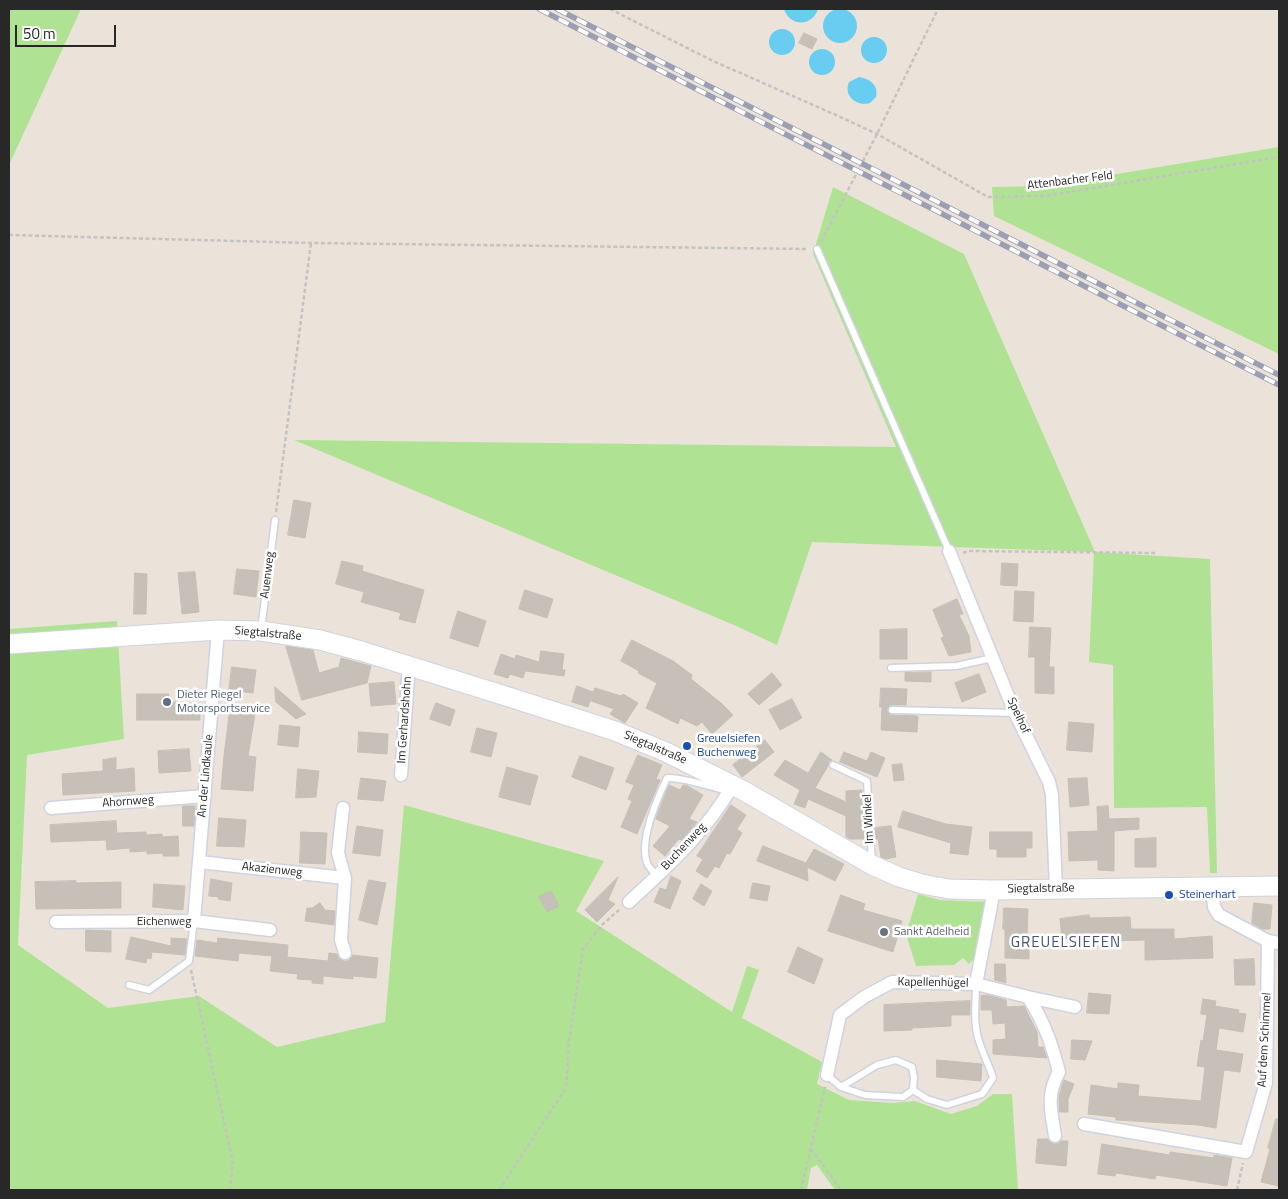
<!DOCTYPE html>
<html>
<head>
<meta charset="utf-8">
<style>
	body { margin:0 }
	#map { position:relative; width:1288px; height:1199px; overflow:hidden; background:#ebe3d9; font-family:"Titillium Web",sans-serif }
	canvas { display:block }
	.frame { position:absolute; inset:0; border:10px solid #282828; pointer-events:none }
	.scale { position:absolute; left:15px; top:25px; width:101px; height:22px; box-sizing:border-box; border:2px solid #282828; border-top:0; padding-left:6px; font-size:15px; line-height:18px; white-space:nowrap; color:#282828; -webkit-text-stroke:4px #fff; paint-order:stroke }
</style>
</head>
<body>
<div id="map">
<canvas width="1288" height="1199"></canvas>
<div class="frame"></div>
<div class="scale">50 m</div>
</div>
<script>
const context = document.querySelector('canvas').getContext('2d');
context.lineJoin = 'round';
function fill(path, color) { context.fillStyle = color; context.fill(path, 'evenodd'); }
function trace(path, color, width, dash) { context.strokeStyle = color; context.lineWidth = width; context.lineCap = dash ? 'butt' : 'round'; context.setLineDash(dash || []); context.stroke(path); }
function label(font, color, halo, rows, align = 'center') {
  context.font = font + ' "Titillium Web",sans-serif'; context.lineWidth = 5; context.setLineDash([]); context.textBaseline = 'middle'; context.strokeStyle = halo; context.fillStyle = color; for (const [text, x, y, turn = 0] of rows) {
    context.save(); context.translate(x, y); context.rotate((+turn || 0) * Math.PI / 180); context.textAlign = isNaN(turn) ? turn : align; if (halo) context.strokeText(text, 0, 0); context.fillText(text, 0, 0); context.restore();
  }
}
fill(new Path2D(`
	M9 9H81L9 165Z
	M1279 147V354L994 216 992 187 1045 186Z
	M833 187 964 254 1095 552 1210 559 1217 873H1210L1207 807 1114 808 1113 665 1089 662 1094 552 812 542 777 645 734 625 294 440 896 447 813 254Z
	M117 621 124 739 27 755 18 945 108 1008 199 996 277 1047 385 1022 404 805 604 861 576 911 732 1012 747 966 759 970 742 1018 822 1062 817 1084 849 1100 893 1103 915 1101 951 1114 977 1106 993 1094H1012L1018 1190H835L817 1165 811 1168 807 1190H9V629Z
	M918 894 940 900 988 902 979 955 969 964 963 958 954 965 916 966 906 934Z`), '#afe393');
fill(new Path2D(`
	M823 26a17 17 0 1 1 34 0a17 17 0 1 1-34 0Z
	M784 9H818C812 27 790 27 784 9Z
	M769 42a13 13 0 1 1 26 0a13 13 0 1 1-26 0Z
	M861 50a13 13 0 1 1 26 0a13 13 0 1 1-26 0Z
	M809 62a13 13 0 1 1 26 0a13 13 0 1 1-26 0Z
	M859 77C870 79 879 85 876 97L870 103C857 107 843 96 849 82Z`), '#68cdf0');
const building = new Path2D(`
	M804 33 817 39 812 49 799 43Z
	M294 500 311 503 305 538 288 535Z
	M342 561 363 566 362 571 424 590 415 623 399 619 401 613 361 602 364 592 336 584Z
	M1002 563 1018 564 1017 586 1001 585Z
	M237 569 259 571 256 597 234 594Z
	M195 572 199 612 182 614 178 573Z
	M135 573 147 574 146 614H134Z
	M525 590 553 599 547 618 519 609Z
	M1015 591 1034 592 1033 622 1014 621Z
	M957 599 963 614 959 615 969 636 971 652 949 656 941 638 944 637 933 610Z
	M458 611 486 621 478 647 450 638Z
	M1030 627 1051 628 1049 667H1054V694L1035 693V657H1029Z
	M907 629V659H880V630Z
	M632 640 673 661 692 675 691 679 721 703 733 715 712 734 702 722 697 726 680 718 678 724 646 708 657 683 638 673 639 671 621 661Z
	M286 646 313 650 319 673 339 667 341 658 371 666 367 683 302 700Z
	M541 651 564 654 562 670H565L564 676 525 671 523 678 510 674 508 678 494 674 501 654 515 659 516 655 539 662Z
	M232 667 256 670 253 693 229 690Z
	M931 672V682L905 681V673Z
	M772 673 782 685 759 705 748 694Z
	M979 674 986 692 962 702 955 683Z
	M394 682 396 704 371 706 369 684Z
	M577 686 593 692 588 707 572 702Z
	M275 687 306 714 296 719 276 702Z
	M595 688 621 696 623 694 638 703 625 723 610 714 614 709 591 701Z
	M881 688 907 689 906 705H890L887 710 891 715 918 716 917 732 881 730 882 707H880Z
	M137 694H169L168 701 200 706V720H137Z
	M792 699 802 718 780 730 769 710Z
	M436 703 455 710 450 726 430 719Z
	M230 710 255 714 248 756 256 757 253 791 221 789 224 756Z
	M1069 722 1094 724 1092 752 1067 750Z
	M280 725 300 727 298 747 278 745Z
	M477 728 497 733 491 757 471 752Z
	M359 732 388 734 387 754 358 752Z
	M765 740 774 752 742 777 733 765Z
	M189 749 191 771 159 773 158 751Z
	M821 752 832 760 829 762 828 766 815 788 846 802V791L862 790 863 830H865L866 839H850L846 837V816L808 799 805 808 794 804 800 790 774 775 785 760 808 773Z
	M844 752 867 761 871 752 885 758 877 777 840 762Z
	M638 755 662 765 656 779 660 780 637 834 621 827 632 801 628 799 634 785 626 782Z
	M580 756 614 768 606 790 572 777Z
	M116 758V770L134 768 135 791 63 795 62 774 103 771V760Z
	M902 764 904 780 894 781 892 765Z
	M507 767 538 776 530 805 499 797Z
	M298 769 319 771 316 797 296 798Z
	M361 778 386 781 383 801 358 799Z
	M1087 778 1089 805 1070 807 1068 779Z
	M669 785 680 790 683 785H686L703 795 689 819 697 822 682 840 679 839 665 856 653 846 670 826 656 819Z
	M731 805 746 815 737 829 742 833 730 854 727 853 719 868 715 866 707 878 696 871 703 859 697 856Z
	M183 806H195L194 826H183Z
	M1108 806 1109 819 1139 818V829L1114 831V871L1098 870V860L1069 861 1068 832 1098 831 1097 807Z
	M903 811 946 824 972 827 968 855 950 853 951 843 898 827Z
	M219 818 246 820 244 847 217 846Z
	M116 821 117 833 146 832V835L162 834V837L178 836 179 856H163V853L147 854V851L130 852V848L107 850 106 840 51 842 50 825Z
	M357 826 383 830 380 856 353 853Z
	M891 826 896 857 886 859 881 857 878 839H876L875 828Z
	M301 832 327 833 325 864 300 863Z
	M990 832H1032V848H1026V857H997V849H990Z
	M1156 838V867H1135V839Z
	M763 846 806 863 814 849 844 864 835 881 807 867 808 881 757 861Z
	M671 876 681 881 670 909 654 902 660 888 666 890Z
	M618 877 608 900 615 904 597 922 585 910Z
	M211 879 232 883 230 901 218 899 219 897 209 896Z
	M369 880 386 883 377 925 359 920Z
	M76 881V883L121 882V908L36 909 35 882Z
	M753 883 770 886 767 901 750 898Z
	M154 884 185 886 183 910 153 907Z
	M701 884 712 891 704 906 693 899Z
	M551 891 559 906 547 912 539 897Z
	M841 895 865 904 863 910 902 921 893 952 828 931Z
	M320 903 325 910 335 911 334 925 305 921 307 908H312Z
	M1254 903 1272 905 1270 929H1262L1252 923Z
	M1004 908 1028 909 1027 939H1029V959L1005 958V930L1003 929Z
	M1089 915 1090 918 1130 917 1131 929H1174V939L1212 936 1213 958 1145 960V940L1105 941V933L1062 939 1060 919Z
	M86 930 111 931V952L86 951Z
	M131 937 171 946V938L187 939 185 955 152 952 151 959 147 958 146 963 126 959Z
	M218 938 288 945 287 957 328 961 329 953 337 954 339 959 344 961H348L353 955 378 958 376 978 353 976V979L323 976V984L312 983V980L297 979 298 974 270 971 272 956 239 953 238 961 195 956 197 940 217 943Z
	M798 947 823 959 814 984 788 972Z
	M1254 959 1255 985H1235L1234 960Z
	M995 964H1005L1006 983 995 980Z
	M1089 993 1111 995 1109 1014 1087 1013Z
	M988 995 1006 1000 1007 1007 1024 1006 1037 1032 1038 1047H1043L1047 1058 993 1054V1040L1006 1039 1005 1023 993 1024 992 1010H981V996Z
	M1203 999 1216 1001 1215 1006 1239 1010 1238 1013 1246 1014 1243 1032 1219 1028 1216 1050 1243 1054 1240 1072 1224 1070 1216 1128 1198 1125 1116 1120V1117L1088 1114 1091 1085 1118 1089V1083L1139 1085 1138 1096 1201 1101 1205 1067 1197 1066 1201 1040 1203 1041 1207 1015 1201 1014Z
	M970 1001V1015H951V1026L912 1028V1030L884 1031V1005Z
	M1072 1040 1092 1041 1085 1060 1071 1059Z
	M937 1060 982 1064 981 1081 937 1077Z
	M1064 1080 1074 1084 1068 1099V1112H1059V1097Z
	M1276 1119H1279V1186L1261 1182 1270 1149 1268 1148Z
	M1038 1139H1048L1052 1143 1056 1144 1061 1141H1068L1066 1166 1036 1163Z
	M1102 1144 1170 1155V1152L1214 1158V1155L1232 1158 1227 1186 1156 1175 1155 1179 1116 1173 1115 1176 1098 1174Z`);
fill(building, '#c6c0b9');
trace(building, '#c6bfb3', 1);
const service = new Path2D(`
	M817 249 949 551
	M261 630 275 520
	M891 668 956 666 993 658
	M892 710 1015 713
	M833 765 867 781 872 862
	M657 876C654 872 649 868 647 863 639 841 657 799 667 778 682 777 708 786 724 790
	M129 985 149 990 189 961 194 921
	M827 1075 841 1087 865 1095 903 1097 913 1090 914 1077 912 1067 896 1060 877 1065 841 1087
	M913 1090 927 1099 947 1105 982 1094 993 1078C988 1061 978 1046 976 1028 974 1014 976 998 976 984`);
const minor = new Path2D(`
	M949 551 1015 713 1049 782 1052 795 1056 888
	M401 775 409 665
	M51 808 205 796
	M343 808 338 853 345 878
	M199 862 345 878 341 940 345 953
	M1212 887 1214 907 1219 915 1268 941 1279 943
	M629 902C669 865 705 833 733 785
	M194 921 218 630
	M56 922 194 921 270 930
	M976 984 1028 997C1044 1022 1052 1044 1059 1072 1046 1095 1051 1111 1055 1136
	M1028 997 1075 1007
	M827 1075 840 1015 864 997 892 982 976 984 994 890
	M1084 1124 1246 1152 1266 1083 1268 941`);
const secondary = new Path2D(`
	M9 644 218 630 261 631 320 640 361 651 512 698 615 731 666 752 744 791 872 865 899 877 922 884 949 889 994 890 1279 886`);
trace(service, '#ced2e1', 9);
trace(minor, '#ced2e1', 15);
trace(secondary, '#ced2e1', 21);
trace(new Path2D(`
	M610 9 713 61 836 115 877 134 988 197 1045 196 1279 157
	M9 11 14 9
	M9 235 311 243 807 249
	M821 242 877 134 938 9
	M276 512 311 243
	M963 553 968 551 1156 553
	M191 970 233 1163 230 1190
	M811 1149 841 1190
	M499 1190 566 1088 569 1041 583 949 603 924 619 910
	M801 1190 825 1087
	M1237 1190 1243 1163`), '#c3c3c3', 2.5, [4, 2.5]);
trace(service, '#fff', 6);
trace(minor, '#fff', 12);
trace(secondary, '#fff', 19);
const rail = new Path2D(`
	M539 9 1279 385
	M557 9 1279 375`);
trace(rail, '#9c9fb3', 5.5);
trace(rail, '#fff', 4, [11]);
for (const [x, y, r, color] of [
	[167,702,5,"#5c6f8a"],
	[687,746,5,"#1a4fb4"],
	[1169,895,5,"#1a4fb4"],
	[884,932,5,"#6b7280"]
]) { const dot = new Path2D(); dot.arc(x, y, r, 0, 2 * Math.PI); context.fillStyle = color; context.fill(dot); trace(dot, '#fff', 2); }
label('12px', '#282828', '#fff', [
	["Attenbacher Feld",1070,181,-7],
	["Auenweg",268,575,-83],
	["Siegtalstraße",268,634,5],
	["Spelhof",1018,716,65],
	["Im Gerhardshohn",405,720,-86],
	["Siegtalstraße",655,748,23],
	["An der Lindkaule",206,776,-85],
	["Ahornweg",128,802,-4],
	["Im Winkel",869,819,-93],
	["Buchenweg",684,847,-47],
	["Akazienweg",272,870,6],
	["Siegtalstraße",1041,889,-1],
	["Eichenweg",164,922],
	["Kapellenhügel",933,983,1],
	["Auf dem Schimmel",1265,1040,-87]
]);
label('12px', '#4e5e75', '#fff', [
	["Dieter Riegel",177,695],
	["Motorsportservice",177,709]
], 'left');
label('12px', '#164399', '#fff', [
	["Greuelsiefen",697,739],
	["Buchenweg",697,753],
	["Steinerhart",1179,895]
], 'left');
label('12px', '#5b616d', '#fff', [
	["Sankt Adelheid",894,932]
], 'left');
context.letterSpacing = '1px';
label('15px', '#485179', '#fff', [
	["GREUELSIEFEN",1066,943]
]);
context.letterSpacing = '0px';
</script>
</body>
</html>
